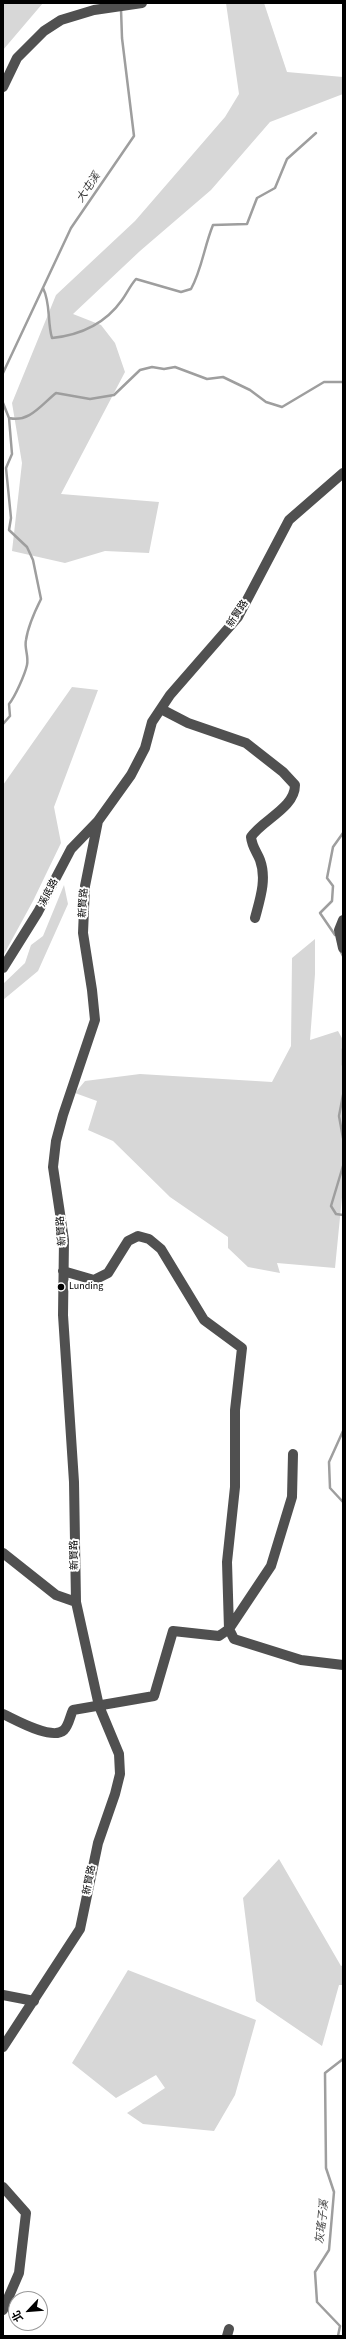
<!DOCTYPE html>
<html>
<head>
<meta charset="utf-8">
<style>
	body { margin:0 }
	#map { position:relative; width:346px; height:2339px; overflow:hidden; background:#fff; font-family:"Source Sans 3","Noto Sans TC",sans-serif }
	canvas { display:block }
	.frame { position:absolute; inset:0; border:4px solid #000; pointer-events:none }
	.north { position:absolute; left:8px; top:2291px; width:40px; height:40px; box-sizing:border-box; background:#fff; border:1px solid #999; border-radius:50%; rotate:244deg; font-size:11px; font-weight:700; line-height:16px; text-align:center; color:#000 }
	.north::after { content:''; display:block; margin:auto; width:14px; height:18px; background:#000; clip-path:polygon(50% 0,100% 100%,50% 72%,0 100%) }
</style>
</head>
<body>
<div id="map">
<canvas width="346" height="2339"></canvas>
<div class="frame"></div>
<div class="north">北</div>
</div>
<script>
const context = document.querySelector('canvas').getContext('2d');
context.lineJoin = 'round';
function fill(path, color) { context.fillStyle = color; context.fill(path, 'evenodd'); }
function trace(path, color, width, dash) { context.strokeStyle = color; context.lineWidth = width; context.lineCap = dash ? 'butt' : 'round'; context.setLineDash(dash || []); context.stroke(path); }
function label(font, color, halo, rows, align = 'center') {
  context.font = font + ' "Source Sans 3","Noto Sans TC",sans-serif'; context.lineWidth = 4; context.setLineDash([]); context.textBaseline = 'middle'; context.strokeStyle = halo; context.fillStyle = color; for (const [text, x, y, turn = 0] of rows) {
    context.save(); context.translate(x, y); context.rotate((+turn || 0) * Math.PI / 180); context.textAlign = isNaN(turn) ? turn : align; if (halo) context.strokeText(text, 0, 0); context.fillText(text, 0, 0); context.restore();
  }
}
fill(new Path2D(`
	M3 3H43L3 50Z
	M226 3H264L287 72 343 77V94L270 122 211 190 140 251 73 314 101 325 115 343 125 372 61 494 159 502 149 553 105 551 65 563 12 551 22 463 12 403 56 295 135 221 225 117 239 94Z
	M72 687 98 690 54 807 61 843 33 901 3 956V785Z
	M64 885 68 904 38 971 3 1000V984L25 963 31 945 43 936Z
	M315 939V974L310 1040 338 1031 343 1040V1187L335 1268 277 1263 280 1273 248 1267 228 1248V1237L170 1197 113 1141 88 1130 97 1101 75 1093 85 1081 140 1074 272 1082 291 1046 292 958Z
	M279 1859 341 1966 343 1965V1985H339L322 2046 256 2001 243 1898Z
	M128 1970 256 2020 235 2095 214 2131 143 2124 127 2113 165 2088 156 2075 116 2098 72 2063Z`), '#d7d7d7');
trace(new Path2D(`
	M43 288C51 304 47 321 52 338 81 335 105 324 122 300 127 293 130 286 136 279L181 292 191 289C202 269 204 247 213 225L247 224 257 198 275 188 287 159 316 133
	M3 373 71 228 134 136 122 38 121 9
	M3 403 9 418C29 423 41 405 56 393L90 399 114 395 140 370 152 367 164 369 175 367 207 379 223 377 250 390 266 402 282 407 324 382H343
	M3 724 10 716 9 704C15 697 25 674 27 665 29 656 24 648 26 640 28 626 35 611 41 599L33 560 27 547 9 530 11 518 6 468 12 454 9 418
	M335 935 320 913 332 901 333 886 327 878 333 847 343 833
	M340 950 343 956
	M343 1049V1065
	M343 1095 339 1116 343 1138
	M343 1166 331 1206 336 1214 343 1215
	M343 1431 329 1462 330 1488 343 1502
	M338 2336 340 2326 317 2302 315 2272 329 2250 334 2192 326 2168 325 2073 343 2059`), '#9e9e9e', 2.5);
trace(new Path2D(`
	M3 87 17 58 44 31 61 20 94 10 142 3
	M161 709 188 723 246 743 283 772 295 785C295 808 262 820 251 837 252 847 257 852 260 860 267 879 260 899 255 918
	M343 920 339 930 343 948
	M3 968 38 912 71 849 98 821
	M63 1271 94 1280 108 1273 128 1241 138 1236 149 1239 161 1249 204 1320 242 1348 235 1410V1487L227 1562 229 1629 234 1639 301 1660 343 1665
	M3 1553 56 1595 76 1602
	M3 1714C16 1720 52 1741 64 1730 69 1725 70 1716 73 1710L154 1696 173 1631 219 1636 229 1629 271 1566 292 1497 293 1454
	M3 1995 34 2001
	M3 2047 80 1929 98 1843 115 1794 120 1774 119 1754 99 1706 76 1602 74 1482 63 1315 64 1240 53 1167 56 1141 63 1115 95 1020 92 990 83 933 85 886 98 821 131 775 145 748 152 722 170 695 238 617 289 520 343 473
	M3 2187 26 2213 19 2273 3 2310
	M227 2336 229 2329`), '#505050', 10);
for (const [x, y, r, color] of [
	[61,1287,4,"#000"]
]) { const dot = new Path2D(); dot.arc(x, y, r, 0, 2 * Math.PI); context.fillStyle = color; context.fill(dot); trace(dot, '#fff', 1.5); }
label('10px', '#000', '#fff', [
	["新賢路",238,614,-56],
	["溪底路",49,893,-63],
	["新賢路",84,903,-86],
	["新賢路",62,1231,-94],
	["新賢路",75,1555,-91],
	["新賢路",90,1880,-79]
]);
label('10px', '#000', '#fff', [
	["Lunding",69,1287]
], 'left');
label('italic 11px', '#3f3f3f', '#fff', [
	["大屯溪",89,188,-56],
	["灰瑤子溪",323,2222,-84]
]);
</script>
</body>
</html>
